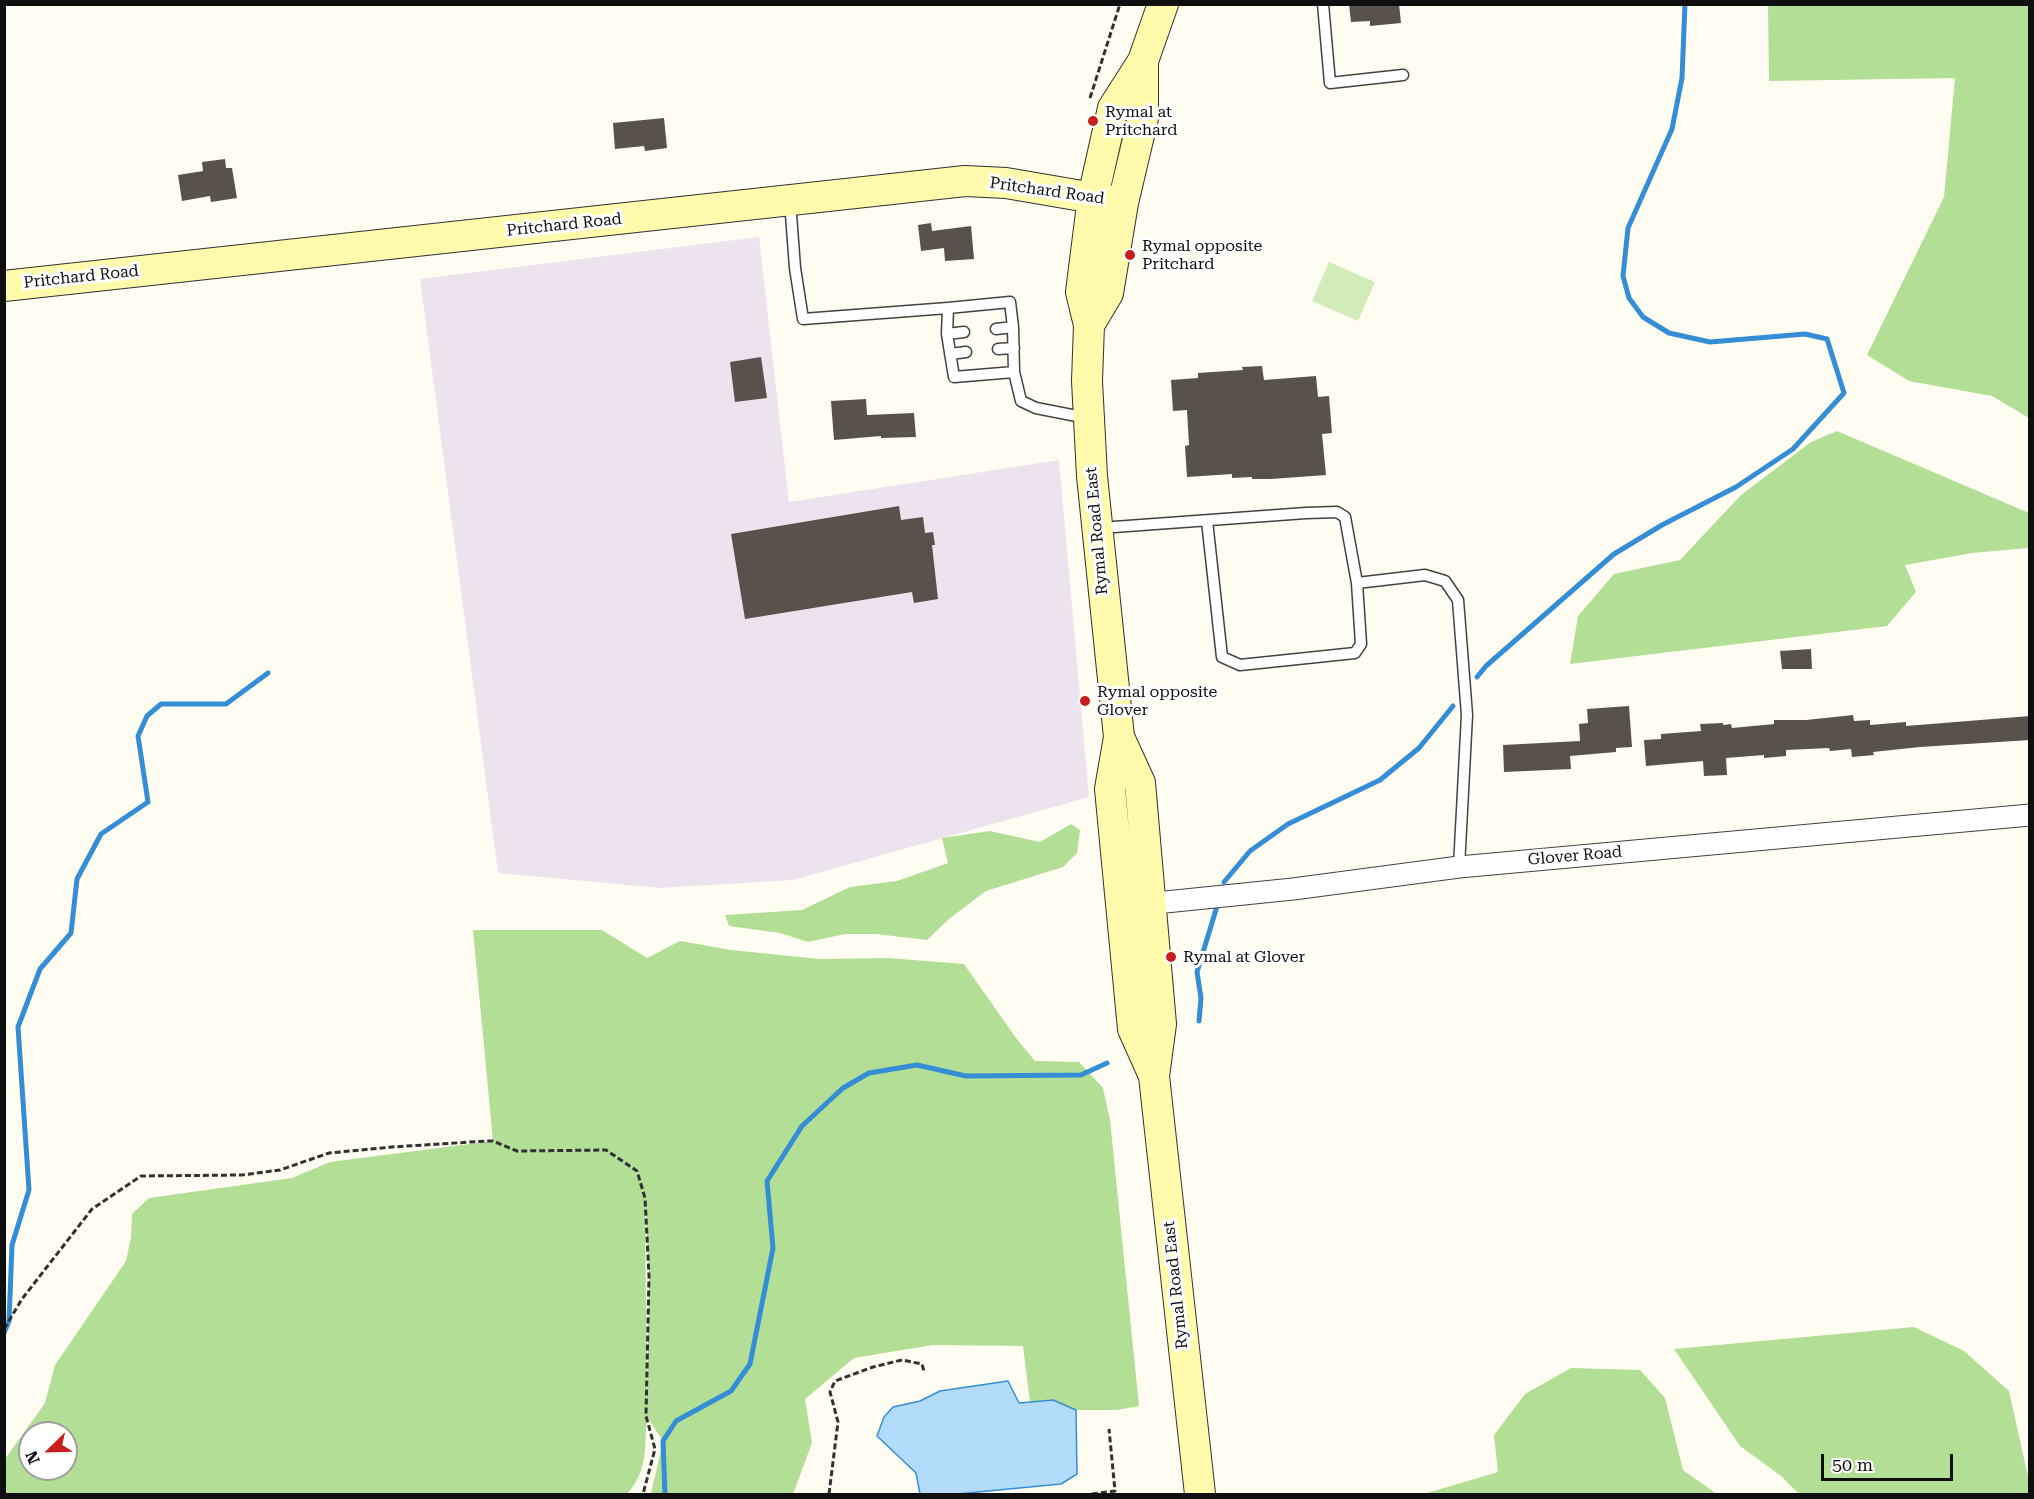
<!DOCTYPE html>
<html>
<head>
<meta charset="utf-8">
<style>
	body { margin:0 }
	#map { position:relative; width:2034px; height:1499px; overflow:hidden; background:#fffdf1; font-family:"Roboto Serif",serif }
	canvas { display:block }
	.frame { position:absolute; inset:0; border:6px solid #0f0f0f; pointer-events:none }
	.north { position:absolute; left:18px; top:1421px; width:60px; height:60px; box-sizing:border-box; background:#fff; border:2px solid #9f9f9f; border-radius:50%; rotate:247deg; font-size:16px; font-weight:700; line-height:24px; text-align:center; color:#0f0f0f }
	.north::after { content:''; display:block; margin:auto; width:21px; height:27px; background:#c81e1e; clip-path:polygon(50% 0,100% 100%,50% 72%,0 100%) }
	.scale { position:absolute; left:1821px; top:1454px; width:132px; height:27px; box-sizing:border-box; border:3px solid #0f0f0f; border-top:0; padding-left:8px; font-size:18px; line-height:21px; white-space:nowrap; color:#0f0f0f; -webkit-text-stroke:4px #fff; paint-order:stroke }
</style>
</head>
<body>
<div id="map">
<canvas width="2034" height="1499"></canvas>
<div class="frame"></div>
<div class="north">N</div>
<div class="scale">50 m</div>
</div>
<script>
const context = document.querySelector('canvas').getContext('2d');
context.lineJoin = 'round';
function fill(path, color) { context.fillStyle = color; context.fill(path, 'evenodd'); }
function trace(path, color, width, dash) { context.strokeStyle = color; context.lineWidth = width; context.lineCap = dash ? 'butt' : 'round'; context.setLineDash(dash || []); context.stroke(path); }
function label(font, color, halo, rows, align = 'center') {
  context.font = font + ' "Roboto Serif",serif'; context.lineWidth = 6; context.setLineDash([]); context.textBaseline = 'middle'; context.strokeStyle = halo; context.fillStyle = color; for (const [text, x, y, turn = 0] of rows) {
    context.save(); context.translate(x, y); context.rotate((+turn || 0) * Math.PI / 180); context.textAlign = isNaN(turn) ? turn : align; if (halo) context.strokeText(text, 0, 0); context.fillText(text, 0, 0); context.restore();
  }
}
fill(new Path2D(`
	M759 237 789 502 1059 460 1089 797 793 880 660 888 498 873 420 279Z`), '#ede3ee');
fill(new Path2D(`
	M1329 262 1375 282 1358 321 1312 301Z`), '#d1ecb8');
fill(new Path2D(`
	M1768 5H2029V418L1992 396 1909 381 1867 355 1944 197 1955 78 1769 81Z
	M1837 431 2029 513V548L1972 553 1905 565 1916 592 1887 626 1570 664 1578 616 1614 574 1680 560 1741 495 1811 442Z
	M1071 824 1080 830 1077 853 1063 867 986 891 949 919 927 940 876 934H845L808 942 780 933 729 926 725 915 802 910 850 887 897 881 948 863 942 838 990 831 1040 842Z
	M473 930H602L647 958 680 941 731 950 820 959 888 958 964 964 1016 1038 1035 1061 1079 1062 1103 1088 1110 1120 1139 1406 1117 1410H1076L1053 1400 1030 1402 1023 1346 933 1345 854 1358 805 1399 812 1443 793 1494H651L663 1441 647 1417C644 1446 649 1470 627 1494H5V1459L45 1403 55 1365 126 1261 131 1237 132 1214 149 1198 292 1178 330 1162 493 1141ZM646 1216 649 1276 647 1404 645 1216ZM30 1433H66V1469H30Z
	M1914 1327 1964 1351 2009 1391 2029 1481V1494H1799L1781 1476 1740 1446 1674 1349Z
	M1571 1368 1640 1370 1665 1398 1683 1470 1714 1492V1494H1424L1498 1472 1494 1435 1525 1394Z`), '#b3de96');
const water = new Path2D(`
	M1008 1381 1019 1403 1053 1400 1076 1410 1077 1474 1061 1484 957 1494H920L916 1473 877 1436 884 1417 893 1407 920 1401 940 1391Z`);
fill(water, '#b2dcfa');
trace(water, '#358ed5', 1.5);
trace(new Path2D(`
	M1477 677 1486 666 1614 554 1662 525 1736 487 1793 449 1844 393 1827 339 1805 334 1710 342 1669 333 1643 317 1629 298 1623 276 1628 228 1672 129 1682 78 1685 4
	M1224 882 1250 851 1288 824 1380 780 1419 748 1453 706
	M1199 1021 1201 998 1197 972 1218 903
	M4 1333 9 1321 12 1245 29 1190 18 1027 40 969 71 933 77 879 101 834 148 802 138 736 147 716 161 704H226L268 673
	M665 1494 663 1441 676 1421 731 1391 750 1364 773 1248 767 1181 802 1126 843 1088 869 1073 917 1065 966 1076 1081 1075 1107 1063`), '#358ed5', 5);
fill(new Path2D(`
	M1349 4H1399L1401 23 1370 26V21L1351 22Z
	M664 118 667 148 645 151 644 146 615 149 613 123Z
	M225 159 226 168H232L237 198 211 202 210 196 182 201 178 175 203 171 202 162Z
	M931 223 932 231 971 226 974 259 945 261 944 248 921 251 918 225Z
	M761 357 767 398 735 402 730 362Z
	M1262 366 1264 380 1316 376 1318 397 1329 396 1332 433 1322 434 1326 475 1271 479H1252V477L1232 478V474L1187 477 1185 446 1189 445 1187 410 1173 411 1171 380 1198 378V373L1243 370 1242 367Z
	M866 399 867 415 914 413 916 437 881 438V436L834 440 831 401Z
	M899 506 901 520 923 517 925 533 933 532 935 545H932L938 599 914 603 912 592 745 619 731 534Z
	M1811 649 1812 669H1782L1780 651Z
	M1629 706 1632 747 1616 748V752L1570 756 1571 769 1504 772 1503 745 1580 741 1579 724 1588 723 1587 709Z
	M1853 715 1854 721 1870 720V725L1906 722V726L2030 716V740L1920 747 1873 752 1874 755 1852 757 1851 749 1830 751 1829 748 1786 750V756L1764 758V755L1726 758 1727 775 1704 776 1703 761 1646 766 1644 740 1661 739V734L1701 731 1700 724 1723 723V725L1731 724 1732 728 1774 724V720H1806Z`), '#59514b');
const service = new Path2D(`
	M1323 4 1330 83 1403 75
	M790 201 795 268 803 319 948 308 1010 302 1013 327 1014 372 954 377 947 334 948 308
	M996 329 1013 327
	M947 334 964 332
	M998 349 1014 348
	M950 354 966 352
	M1014 372 1021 401 1036 408 1087 418
	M1100 528 1306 513 1337 512 1345 517 1357 583 1361 644 1355 653 1240 665 1222 657 1207 521
	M1357 583 1425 575 1445 581 1458 600 1467 715 1459 867`);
const minor = new Path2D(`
	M1136 905 1293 889 1459 867 2030 815`);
const secondary = new Path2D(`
	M4 286 965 181 1006 183 1123 203
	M1089 325 1108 293 1123 203 1143 118V61
	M1119 737 1140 783 1161 1024 1154 1076 1200 1494
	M1154 1076 1133 1029 1110 789 1119 737 1092 476 1087 381 1089 325 1081 292 1093 197 1113 108 1143 61 1163 4`);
trace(service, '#424242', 13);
trace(minor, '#424242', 23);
trace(secondary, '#313131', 32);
trace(new Path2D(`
	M1090 98 1120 4
	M4 1329 22 1299 92 1209 141 1176 242 1175 280 1170 329 1153 392 1147 487 1141H493L517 1151 606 1150 637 1171 645 1198 649 1276 646 1416 655 1449 643 1494
	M829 1494 838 1422 830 1392 835 1381 873 1367 902 1360 922 1364 924 1371
	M1092 1494 1115 1491 1109 1429`), '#313131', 3, [6, 3]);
trace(service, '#fff', 10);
trace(minor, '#fff', 21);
trace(secondary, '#fffaac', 30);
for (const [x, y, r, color] of [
	[1093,121,6,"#c81e1e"],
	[1130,255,6,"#c81e1e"],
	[1085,701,6,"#c81e1e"],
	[1171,957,6,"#c81e1e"]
]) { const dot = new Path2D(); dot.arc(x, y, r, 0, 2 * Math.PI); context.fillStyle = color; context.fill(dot); trace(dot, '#fff', 2); }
label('16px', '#0f0f0f', '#fff', [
	["Rymal at",1105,112],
	["Pritchard",1105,130],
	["Rymal opposite",1142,246],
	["Pritchard",1142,264],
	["Rymal opposite",1097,692],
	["Glover",1097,710],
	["Rymal at Glover",1183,957]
], 'left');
label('16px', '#0f0f0f', '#fff', [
	["Pritchard Road",1047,191,8],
	["Pritchard Road",564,225,-6],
	["Pritchard Road",81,277,-6],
	["Rymal Road East",1097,531,-95],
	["Glover Road",1575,856,-5],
	["Rymal Road East",1176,1285,-96]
]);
</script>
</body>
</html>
